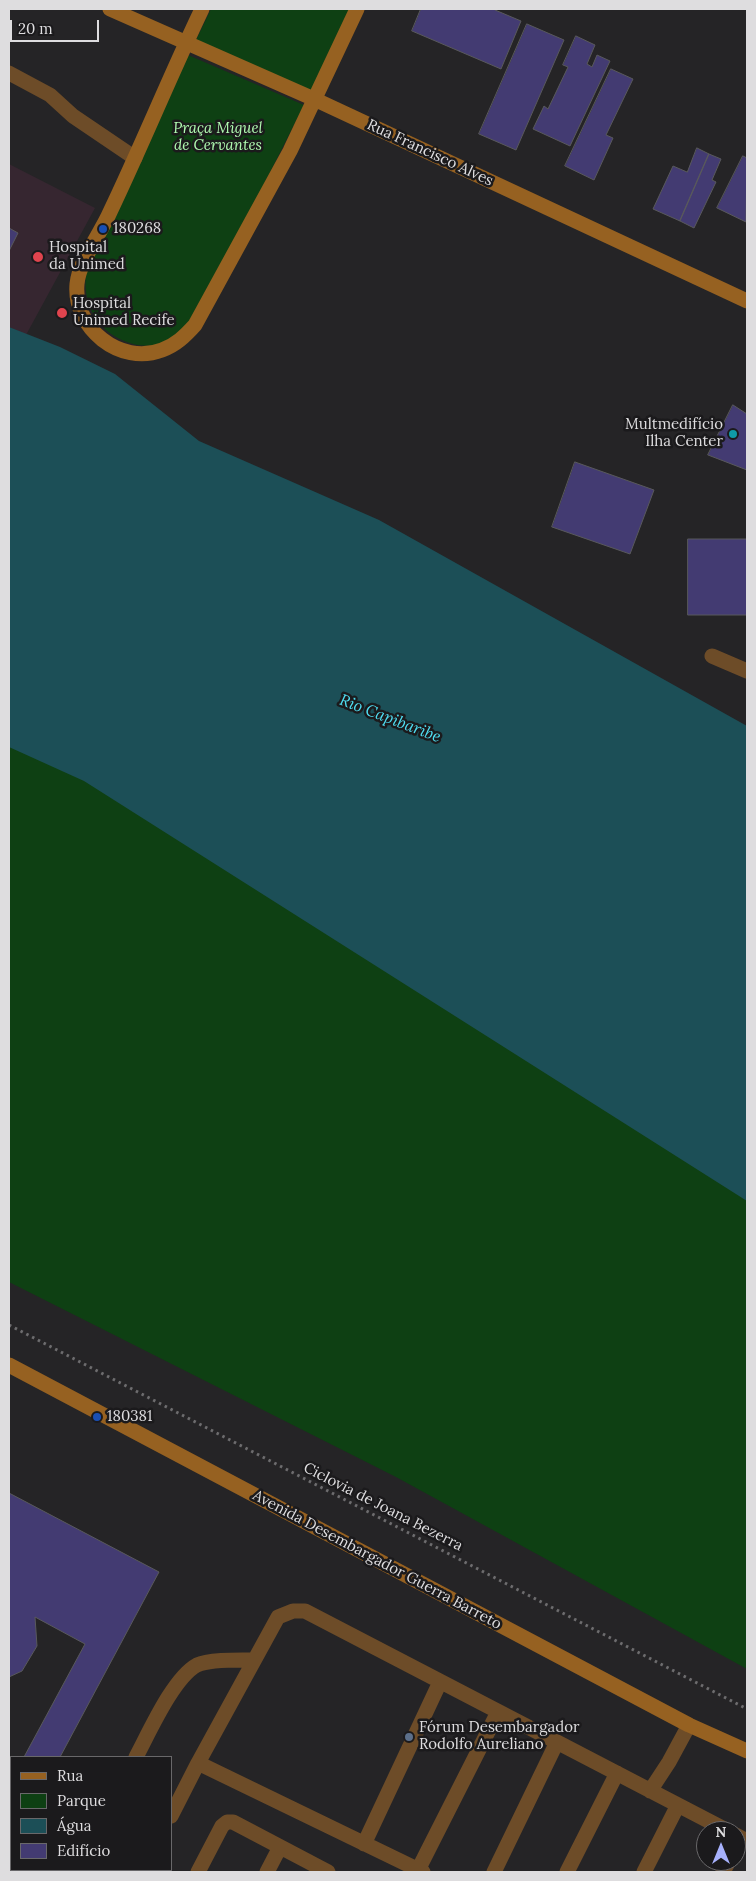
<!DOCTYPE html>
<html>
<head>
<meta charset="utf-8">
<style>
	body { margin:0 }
	#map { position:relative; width:756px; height:1881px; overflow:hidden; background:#252426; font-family:Lora,serif }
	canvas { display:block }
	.frame { position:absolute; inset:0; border:10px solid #dedddf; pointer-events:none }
	.legend { position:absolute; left:10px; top:1756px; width:162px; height:115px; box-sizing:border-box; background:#1b1a1c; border:1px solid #69686a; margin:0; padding:6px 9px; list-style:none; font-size:15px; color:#dedddf }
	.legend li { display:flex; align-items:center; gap:10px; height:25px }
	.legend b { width:25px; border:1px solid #69686a }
	.north { position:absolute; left:696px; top:1821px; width:50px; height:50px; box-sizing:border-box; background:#1b1a1c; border:1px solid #69686a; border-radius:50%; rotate:0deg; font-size:14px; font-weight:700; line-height:20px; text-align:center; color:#dedddf }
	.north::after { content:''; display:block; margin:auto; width:18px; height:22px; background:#a7b1fc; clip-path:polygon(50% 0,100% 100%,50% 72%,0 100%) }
	.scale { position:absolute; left:10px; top:20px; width:89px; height:22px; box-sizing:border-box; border:2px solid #dedddf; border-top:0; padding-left:6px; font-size:15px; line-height:18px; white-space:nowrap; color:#dedddf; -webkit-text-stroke:4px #1b1a1c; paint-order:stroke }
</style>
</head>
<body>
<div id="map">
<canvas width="756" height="1881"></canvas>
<div class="frame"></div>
<ul class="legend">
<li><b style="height:6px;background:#966121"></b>Rua</li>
<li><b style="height:14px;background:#0e4013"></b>Parque</li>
<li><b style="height:14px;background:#1c4f57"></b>Água</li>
<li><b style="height:14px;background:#433b72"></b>Edifício</li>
</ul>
<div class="north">N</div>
<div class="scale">20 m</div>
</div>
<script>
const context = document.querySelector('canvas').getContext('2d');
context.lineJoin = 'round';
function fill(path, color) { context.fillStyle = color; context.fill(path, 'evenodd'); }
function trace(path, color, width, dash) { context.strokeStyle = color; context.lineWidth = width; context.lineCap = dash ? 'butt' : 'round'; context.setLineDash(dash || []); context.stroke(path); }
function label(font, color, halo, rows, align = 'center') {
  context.font = font + ' Lora,serif'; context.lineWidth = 5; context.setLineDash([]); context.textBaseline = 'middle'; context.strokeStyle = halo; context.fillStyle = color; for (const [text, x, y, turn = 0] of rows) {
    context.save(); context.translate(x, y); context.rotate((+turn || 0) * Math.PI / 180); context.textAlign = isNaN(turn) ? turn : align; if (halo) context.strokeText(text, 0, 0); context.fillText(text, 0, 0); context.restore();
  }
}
fill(new Path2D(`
	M9 164 95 208 26 335 9 327Z`), '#362630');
fill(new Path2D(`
	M211 9H350L311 91 196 40Z
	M188 55 304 105 195 321C185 328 174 338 163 343 154 347 141 346 133 344 100 335 82 307 86 274Z
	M9 726 747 1168V1669L396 1477 9 1282Z`), '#0e4013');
fill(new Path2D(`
	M9 327 60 347 115 374 199 441 379 520 747 726V1201L84 781 9 747Z`), '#1c4f57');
const building = new Path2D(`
	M421 9H496L495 10 521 21 501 69 412 31Z
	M527 24 564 40 516 150 479 134Z
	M576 36 595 45 587 64 592 67 597 55 610 61 570 146 533 129 544 106 548 109 568 67 563 65Z
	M611 69 633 79 606 135 613 138 594 180 565 166Z
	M697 148 709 154 680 221 653 209 673 166 687 172Z
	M709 154 721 159 712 180 716 182 694 228 680 221Z
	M743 156 747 158 746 222 717 208Z
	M9 228 18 233 9 251Z
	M733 405 747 414V470L708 455Z
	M575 462 654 490 630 554 552 527Z
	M688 539H747V615H688Z
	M9 1493 159 1572 60 1757H24L85 1644 35 1617 37 1646 22 1671 9 1677Z
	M11 1782V1848L9 1853V1787Z`);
fill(building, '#433b72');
trace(building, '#59595c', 1);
trace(new Path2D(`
	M9 1325 747 1709`), '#6d6c6e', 3, [2.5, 4]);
trace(new Path2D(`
	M9 73 50 95 73 116 135 158
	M712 656 747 671
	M136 1757C149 1733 173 1678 197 1665 209 1659 240 1660 254 1660
	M198 1763 423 1872
	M650 1791 669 1762 689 1725
	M171 1816 198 1763 278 1617 293 1611H305L728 1831
	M736 1835 747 1841
	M364 1844 440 1682
	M418 1870 498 1712
	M72 1872 73 1870
	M143 1872 144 1870
	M198 1872 222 1826 227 1822H233L328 1872
	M267 1872 280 1847
	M494 1872 557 1742
	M567 1872 617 1773
	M644 1872 678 1805
	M723 1872 729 1861`), '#6d4c28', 15);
trace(new Path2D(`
	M110 9 314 99 747 301
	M202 9C170 76 142 145 110 212 101 233 79 261 77 284 73 328 120 366 162 350 176 345 185 336 195 325L290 151 357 9
	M9 1365 689 1725 747 1751`), '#966121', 15);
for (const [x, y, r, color] of [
	[103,229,5,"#1a4fb4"],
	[38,257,6,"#e0444e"],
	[62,313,6,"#e0444e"],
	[733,434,5,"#0f9aa8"],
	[97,1417,5,"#1a4fb4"],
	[409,1737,5,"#5c6f8a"]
]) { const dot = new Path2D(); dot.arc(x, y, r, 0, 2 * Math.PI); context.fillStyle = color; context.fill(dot); trace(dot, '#1b1a1c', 2); }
label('italic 15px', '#aff9b0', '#1b1a1c', [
	["Praça Miguel",218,129],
	["de Cervantes",218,146]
]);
label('15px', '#dedddf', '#1b1a1c', [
	["Rua Francisco Alves",430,153,25],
	["Ciclovia de Joana Bezerra",383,1507,27],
	["Avenida Desembargador Guerra Barreto",377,1560,28]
]);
label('15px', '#dedddf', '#1b1a1c', [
	["180268",113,229],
	["Hospital",49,248],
	["da Unimed",49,265],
	["Hospital",73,304],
	["Unimed Recife",73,321],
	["Multmedifício",723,425,"right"],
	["Ilha Center",723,442,"right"],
	["180381",107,1417],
	["Fórum Desembargador",419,1728],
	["Rodolfo Aureliano",419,1745]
], 'left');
label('italic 16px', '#4fddf1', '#1b1a1c', [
	["Rio Capibaribe",390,719,21]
]);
</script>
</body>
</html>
